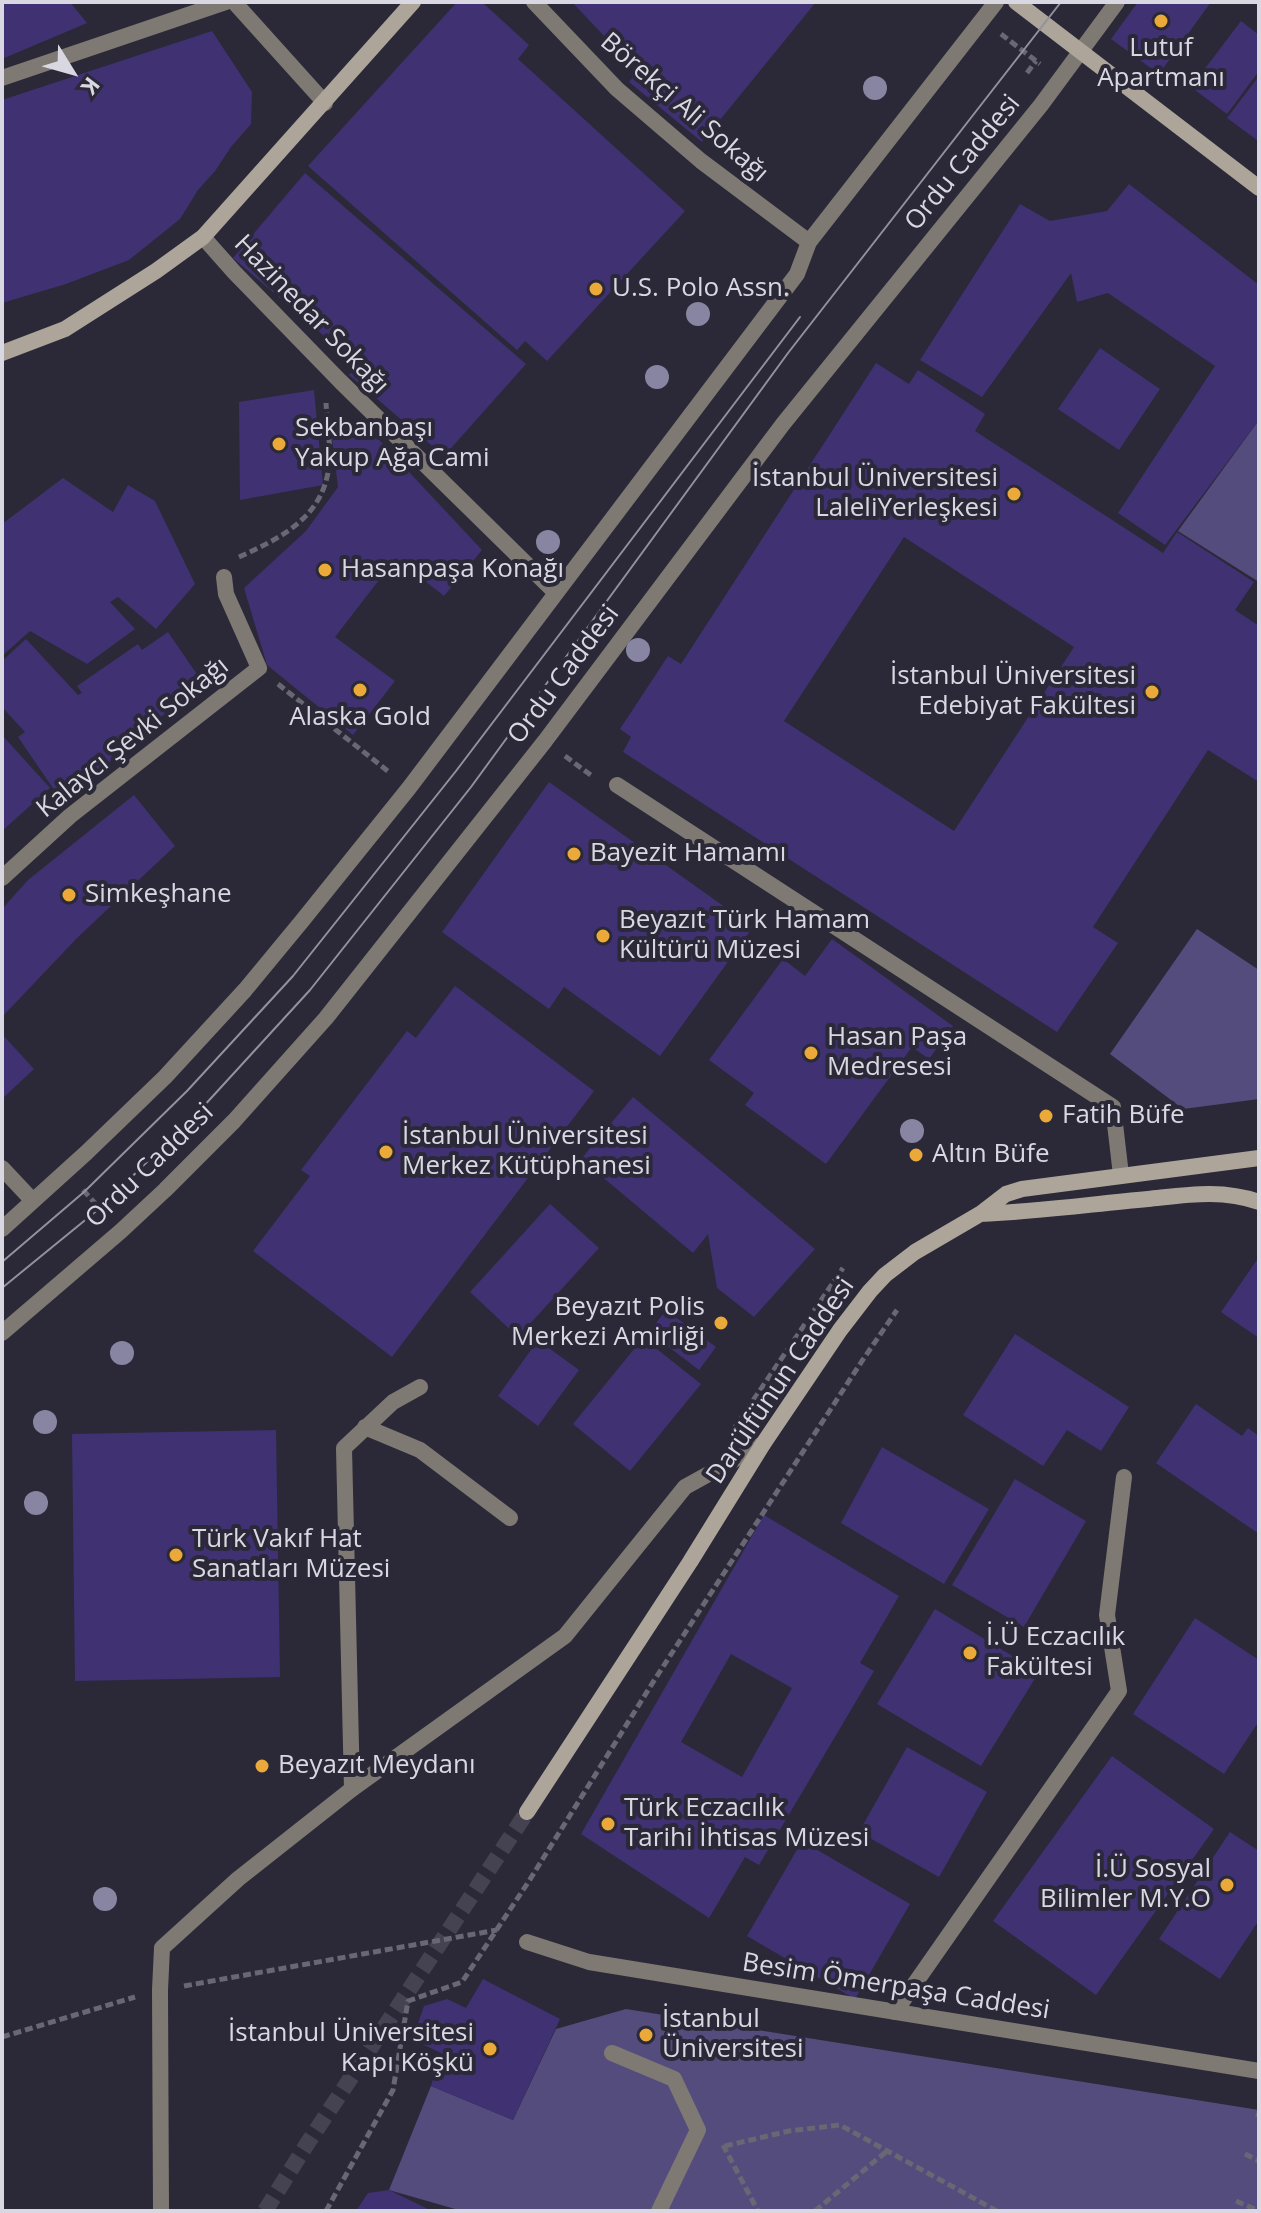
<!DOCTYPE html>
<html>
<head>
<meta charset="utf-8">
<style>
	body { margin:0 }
	#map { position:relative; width:1261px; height:2213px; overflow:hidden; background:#2b2938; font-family:"Open Sans",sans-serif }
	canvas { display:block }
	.frame { position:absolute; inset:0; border:4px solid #d9d8e2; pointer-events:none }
	.north { position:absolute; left:32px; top:32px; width:80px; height:80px; -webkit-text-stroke:6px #2b2938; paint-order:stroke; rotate:127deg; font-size:22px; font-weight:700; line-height:32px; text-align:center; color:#d9d8e2 }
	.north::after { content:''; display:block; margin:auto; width:28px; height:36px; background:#d9d8e2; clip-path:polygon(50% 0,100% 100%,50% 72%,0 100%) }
</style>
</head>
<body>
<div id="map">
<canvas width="1261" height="2213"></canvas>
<div class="frame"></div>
<div class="north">K</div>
</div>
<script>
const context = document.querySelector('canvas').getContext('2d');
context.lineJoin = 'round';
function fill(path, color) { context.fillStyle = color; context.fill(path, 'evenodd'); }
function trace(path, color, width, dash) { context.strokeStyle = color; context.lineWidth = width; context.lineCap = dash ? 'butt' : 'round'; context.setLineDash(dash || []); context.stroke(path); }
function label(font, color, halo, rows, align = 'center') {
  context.font = font + ' "Open Sans",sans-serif'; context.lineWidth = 8; context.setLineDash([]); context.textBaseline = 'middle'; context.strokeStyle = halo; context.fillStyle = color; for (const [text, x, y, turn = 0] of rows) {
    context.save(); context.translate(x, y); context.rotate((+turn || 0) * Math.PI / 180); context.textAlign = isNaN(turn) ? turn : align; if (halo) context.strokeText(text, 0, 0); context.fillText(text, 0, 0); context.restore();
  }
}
fill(new Path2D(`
	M1259 420V582L1178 531Z
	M1197 929 1259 970V1099L1183 1109 1110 1054Z
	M626 2009 1259 2110V2211H462L389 2190 431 2086 513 2120 556 2029Z`), '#554c7e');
fill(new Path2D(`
	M2 2H70L87 23 2 59Z
	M457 2H482L529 45 518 59 685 211 547 361 525 341 517 350 308 166Z
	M572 2H816L702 142 629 82 641 67 605 37Z
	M1138 2H1211L1159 74 1111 39Z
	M1241 21 1259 35V71L1227 114 1191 87Z
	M212 31 252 92 251 124 231 147 215 171 198 190 180 219 129 260 66 284 2 303V100Z
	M1259 76V138L1257 140 1227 118Z
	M305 173 526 364 444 456 349 375 358 365 233 258Z
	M1129 184 1259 285V420L1165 545 1118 513 1215 366 1108 293 1077 302 1071 273 982 397 920 360 1020 204 1050 221 1107 211Z
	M1100 348 1160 389 1119 450 1058 409Z
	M876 363 909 384 918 370 985 414 975 431 1163 553 1177 532 1254 582 1235 610 1259 626V782L1208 750 1093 927 1118 943 1057 1032 623 752 631 737 620 729 668 656 681 664ZM904 537 1074 647 954 831 784 721Z
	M314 390 323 485 240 500 239 402Z
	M367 427 482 550 444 596 396 558 335 637 395 681 353 735 267 665 244 588 306 531 338 487 331 430Z
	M63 478 113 512 128 485 155 501 195 584 156 629 118 597 110 602 135 629 87 664 30 631 2 656V524Z
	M168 632 205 686 126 741 130 747 59 797 18 737 25 732 2 707V661L26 639 78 695 82 693 77 686 138 644 142 650Z
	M2 735 50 788 2 831Z
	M549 782 753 927 660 1056 564 987 549 1009 442 932Z
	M134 795 175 846 78 937 2 1017V909L28 880Z
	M832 939 953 1026 929 1059 912 1047 826 1164 745 1105 754 1093 709 1060 783 959 805 976Z
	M455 986 594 1091 392 1357 253 1251 310 1176 301 1170 407 1031 416 1038Z
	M2 1034 34 1069 2 1099Z
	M633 1097 815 1249 754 1317 717 1288 708 1234 693 1253 581 1159Z
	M550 1204 599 1248 518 1337 470 1292Z
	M1259 1257V1338L1221 1312Z
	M666 1310 716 1347 699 1370 649 1332Z
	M1015 1334 1129 1407 1101 1451 1067 1430 1043 1466 963 1415Z
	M643 1338 701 1384 630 1471 573 1424Z
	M538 1340 579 1370 538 1426 498 1396Z
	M1196 1404 1242 1436 1248 1428 1259 1436V1534L1156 1463Z
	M276 1430 280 1677 75 1681 72 1434Z
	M882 1447 989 1509 944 1584 841 1523Z
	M1015 1479 1086 1521 1024 1627 952 1585Z
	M764 1515 899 1596 860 1663 874 1671 759 1865 745 1857 709 1918 581 1834ZM731 1654 792 1688 742 1777 681 1742Z
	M935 1609 1039 1672 981 1766 877 1704Z
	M1195 1618 1259 1660V1721L1224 1774 1133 1714Z
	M907 1747 987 1792 939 1877 859 1832Z
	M1112 1756 1214 1829 1096 1995 993 1921Z
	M1230 1832 1259 1851V1920L1220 1979 1159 1939Z
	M802 1841 910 1904 855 1999 747 1936Z
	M483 1979 560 2019 513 2120 431 2086 441 2053 424 2045 416 2029 424 2006 447 1999 466 2008Z
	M389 2190 432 2211H356L368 2193Z`), '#403172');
trace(new Path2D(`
	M265 2211 307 2144 527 1812`), '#454352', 16, [16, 8]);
trace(new Path2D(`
	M1001 34 1040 64
	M1027 73 1036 61
	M239 557C281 538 324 517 329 465 331 445 327 423 326 403
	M278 684 389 772
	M565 756 592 776
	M83 1190 104 1213
	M733 1430 843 1268
	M184 1986 497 1930
	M2 2037 135 1997
	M1256 2114 1259 2115
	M723 2145 758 2211
	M725 2146 789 2131 840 2125 997 2211
	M1245 2154 1259 2161
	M1236 2201 1259 2211
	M326 2211 393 2090 408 2001 462 1982 529 1881 655 1679 862 1361 897 1310
	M815 2211 887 2151`), '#696774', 5, [8, 4]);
trace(new Path2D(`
	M365 1427 420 1450 510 1518
	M352 1789 344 1448 393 1402 420 1387
	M895 2012 1119 1691 1107 1615 1124 1477
	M612 2053 674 2079 698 2130 659 2211`), '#7e7972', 16);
trace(new Path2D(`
	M234 2 325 103
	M534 2 617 89 701 161 809 242
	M2 78 226 2
	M203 237 234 272 340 381 556 593
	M617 785 1113 1107 1121 1175
	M2 878 70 816 259 668 226 594 224 577
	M2 1168 33 1201
	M2 1229 86 1153 165 1077 245 990 302 921 409 788 797 274 809 242 996 2
	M2 1333 121 1231 165 1190 234 1121 326 1018 545 741 783 424 1041 105 1117 2
	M527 1942 589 1962 1259 2071
	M161 2211 160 1990 162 1948 238 1879 352 1789 565 1636 685 1487 763 1444`), '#7e7972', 16);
trace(new Path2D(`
	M1016 2 1259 188
	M2 353 65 329 156 271 203 237 413 2
	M980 1214C1036 1212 1092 1204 1148 1199 1187 1195 1221 1189 1259 1202
	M527 1812 690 1562 763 1444 840 1330 870 1291 885 1275 915 1252 980 1214 1006 1194 1022 1189 1259 1158`), '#ada59a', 16);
trace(new Path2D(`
	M2 1262 84 1192 187 1091 293 976 456 771 800 317
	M2 1288 100 1208 202 1108 310 990 471 787 788 353 1061 2`), '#92919d', 2);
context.fillStyle = '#8885a2';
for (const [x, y] of [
	[875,88],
	[698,314],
	[657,377],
	[548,542],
	[638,650],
	[912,1131],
	[122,1353],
	[45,1422],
	[36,1503],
	[105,1899]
]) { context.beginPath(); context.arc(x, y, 12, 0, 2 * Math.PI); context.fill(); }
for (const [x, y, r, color] of [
	[1161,21,8,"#eba939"],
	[596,289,8,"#eba939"],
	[279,444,8,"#eba939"],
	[1014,494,8,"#eba939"],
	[325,570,8,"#eba939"],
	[360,690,8,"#eba939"],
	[1152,692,8,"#eba939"],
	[574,854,8,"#eba939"],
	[69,895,8,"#eba939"],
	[603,936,8,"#eba939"],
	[811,1053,8,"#eba939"],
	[1046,1116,8,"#eba939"],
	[386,1152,8,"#eba939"],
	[916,1155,8,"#eba939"],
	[721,1323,8,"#eba939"],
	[176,1555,8,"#eba939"],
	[970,1653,8,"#eba939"],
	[262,1766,8,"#eba939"],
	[608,1824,8,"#eba939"],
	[1227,1885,8,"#eba939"],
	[646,2035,8,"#eba939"],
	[490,2049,8,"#eba939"]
]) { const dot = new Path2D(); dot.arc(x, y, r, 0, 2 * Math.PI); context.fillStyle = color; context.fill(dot); trace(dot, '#2b2938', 3); }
label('26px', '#d9d8e2', '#2b2938', [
	["Lutuf",1161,49,"center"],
	["Apartmanı",1161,79,"center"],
	["U.S. Polo Assn.",612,289],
	["Sekbanbaşı",295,429],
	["Yakup Ağa Cami",295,459],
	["İstanbul Üniversitesi",998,479,"right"],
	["LaleliYerleşkesi",998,509,"right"],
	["Hasanpaşa Konağı",341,570],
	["İstanbul Üniversitesi",1136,677,"right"],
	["Edebiyat Fakültesi",1136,707,"right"],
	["Alaska Gold",360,718,"center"],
	["Bayezit Hamamı",590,854],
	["Simkeşhane",85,895],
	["Beyazıt Türk Hamam",619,921],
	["Kültürü Müzesi",619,951],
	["Hasan Paşa",827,1038],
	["Medresesi",827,1068],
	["Fatih Büfe",1062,1116],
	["İstanbul Üniversitesi",402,1137],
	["Merkez Kütüphanesi",402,1167],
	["Altın Büfe",932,1155],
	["Beyazıt Polis",705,1308,"right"],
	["Merkezi Amirliği",705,1338,"right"],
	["Türk Vakıf Hat",192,1540],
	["Sanatları Müzesi",192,1570],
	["İ.Ü Eczacılık",986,1638],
	["Fakültesi",986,1668],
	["Beyazıt Meydanı",278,1766],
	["Türk Eczacılık",624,1809],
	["Tarihi İhtisas Müzesi",624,1839],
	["İ.Ü Sosyal",1211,1870,"right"],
	["Bilimler M.Y.O",1211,1900,"right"],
	["İstanbul",662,2020],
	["Üniversitesi",662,2050],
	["İstanbul Üniversitesi",474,2034,"right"],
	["Kapı Köşkü",474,2064,"right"]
], 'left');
label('26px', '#d9d8e2', '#2b2938', [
	["Börekçi Ali Sokağı",684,108,41],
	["Ordu Caddesi",963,163,-51],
	["Hazinedar Sokağı",311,315,46],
	["Ordu Caddesi",564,675,-53],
	["Kalaycı Şevki Sokağı",133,738,-39],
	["Ordu Caddesi",150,1166,-44],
	["Darülfünun Caddesi",781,1381,-56],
	["Besim Ömerpaşa Caddesi",896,1987,9]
]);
</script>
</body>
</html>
